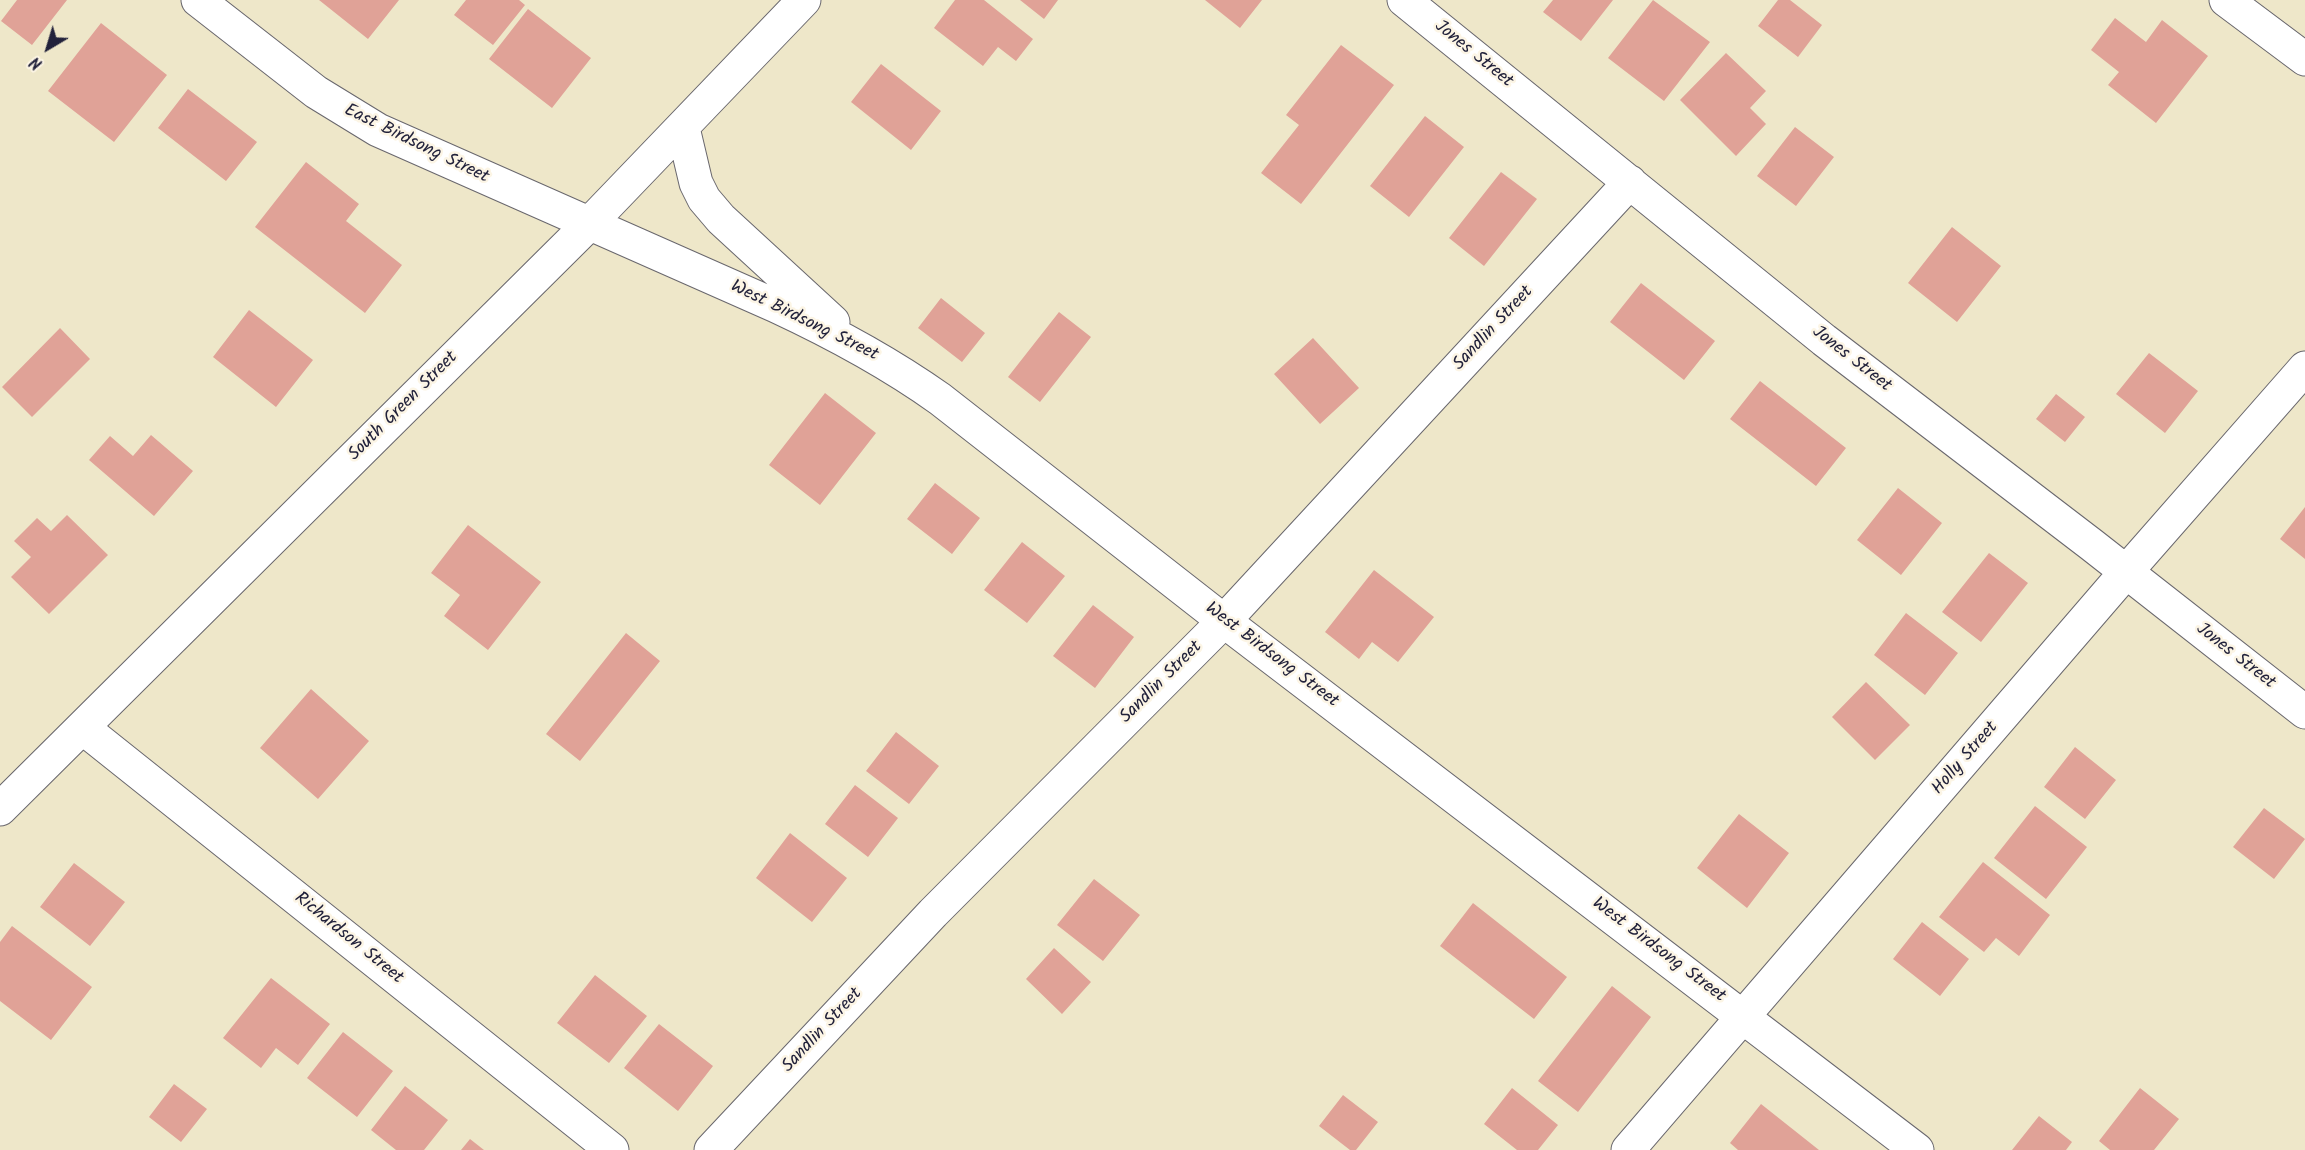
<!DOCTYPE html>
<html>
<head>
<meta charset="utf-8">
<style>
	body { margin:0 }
	#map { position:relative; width:2305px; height:1150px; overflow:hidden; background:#eee7c9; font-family:Kalam,sans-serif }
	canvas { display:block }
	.north { position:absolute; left:18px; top:18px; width:60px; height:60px; -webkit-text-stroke:4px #fcf5e5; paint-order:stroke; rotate:218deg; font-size:16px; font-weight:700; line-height:24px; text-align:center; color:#22223b }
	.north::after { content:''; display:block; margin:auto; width:21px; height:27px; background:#22223b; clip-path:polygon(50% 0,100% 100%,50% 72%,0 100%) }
</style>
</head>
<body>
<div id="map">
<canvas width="2305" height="1150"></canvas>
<div class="north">N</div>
</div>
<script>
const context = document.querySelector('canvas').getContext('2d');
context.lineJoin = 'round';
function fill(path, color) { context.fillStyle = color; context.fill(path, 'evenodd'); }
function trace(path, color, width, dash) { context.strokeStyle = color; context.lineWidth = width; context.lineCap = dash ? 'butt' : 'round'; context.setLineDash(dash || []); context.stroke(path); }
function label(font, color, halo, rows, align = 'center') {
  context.font = font + ' Kalam,sans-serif'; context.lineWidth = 5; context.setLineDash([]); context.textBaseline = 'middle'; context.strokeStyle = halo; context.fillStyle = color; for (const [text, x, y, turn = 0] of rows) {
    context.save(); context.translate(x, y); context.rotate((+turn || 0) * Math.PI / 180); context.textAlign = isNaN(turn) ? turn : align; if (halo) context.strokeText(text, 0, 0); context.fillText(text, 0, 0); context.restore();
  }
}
fill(new Path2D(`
	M17 0H67L32 45 1 21Z
	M319 0H399L368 39Z
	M466 0H519L525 5 493 45 454 15Z
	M955 0H984L1033 39 1016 61 998 47 983 66 934 28Z
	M1020 0H1058L1044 19Z
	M1205 0H1262L1240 28Z
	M1553 0H1613L1581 41 1543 12Z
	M1653 0 1710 42 1664 101 1608 58Z
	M1778 0H1790L1822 25 1798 57 1758 26Z
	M528 9 591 58 552 108 489 59Z
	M2115 18 2146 42 2162 20 2208 56 2156 123 2108 85 2119 72 2091 50Z
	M101 23 167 75 114 142 48 91Z
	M1341 45 1394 85 1301 204 1261 173 1299 125 1286 115Z
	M1726 53 1766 91 1750 108 1766 124 1736 156 1680 100Z
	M881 64 941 111 911 150 851 102Z
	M188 89 257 142 226 181 158 128Z
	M1425 116 1464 147 1409 217 1370 186Z
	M1795 127 1834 157 1796 206 1757 176Z
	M306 162 359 204 346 221 402 265 365 313 255 227Z
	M1501 172 1537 199 1484 266 1449 238Z
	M1952 227 2001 266 1957 322 1908 283Z
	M1641 283 1715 341 1684 380 1610 322Z
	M941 298 985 333 962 362 918 328Z
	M249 310 313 360 276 407 213 357Z
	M1059 312 1091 337 1040 402 1008 377Z
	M60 328 90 359 32 417 2 387Z
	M1313 338 1359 388 1320 424 1274 374Z
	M2149 353 2198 391 2165 433 2116 394Z
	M1760 381 1846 448 1816 486 1730 419Z
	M825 393 876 433 820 505 769 465Z
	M2056 394 2085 417 2065 442 2036 419Z
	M151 435 193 471 154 516 89 460 110 436 133 456Z
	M935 483 980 518 952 554 907 519Z
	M1898 488 1942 523 1901 575 1857 540Z
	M2305 507V559L2280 539Z
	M67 515 108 555 49 614 11 577 31 557 14 541 37 518 51 531Z
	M468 525 541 582 488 650 444 616 460 595 431 573Z
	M1022 542 1065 576 1027 623 984 590Z
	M1989 553 2028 583 1981 642 1942 612Z
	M1374 570 1434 617 1398 662 1372 642 1359 659 1325 632Z
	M1093 605 1134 637 1095 688 1053 656Z
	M1906 613 1958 653 1925 695 1874 655Z
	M626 633 660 661 580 761 546 734Z
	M1866 682 1910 725 1875 760 1832 717Z
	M311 689 369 741 318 799 260 748Z
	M896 732 939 766 909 804 866 771Z
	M2075 747 2116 780 2085 819 2044 787Z
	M855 785 898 818 868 857 825 824Z
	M2035 806 2087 847 2046 899 1994 858Z
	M2264 808 2305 839 2274 879 2233 847Z
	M1739 814 1789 853 1747 908 1697 868Z
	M790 833 847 878 812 922 756 878Z
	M1983 862 2050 915 2019 956 1996 938 1984 952 1939 917Z
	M74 863 125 902 90 946 40 907Z
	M1094 879 1140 915 1103 961 1057 925Z
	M1473 903 1567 977 1534 1019 1440 946Z
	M1922 922 1969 959 1940 996 1893 959Z
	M12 926 92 987 51 1040 0 1001V942Z
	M1054 948 1091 982 1062 1014 1026 979Z
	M595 975 647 1016 609 1063 557 1023Z
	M271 978 330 1024 298 1065 276 1048 261 1068 223 1038Z
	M1612 986 1651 1017 1578 1112 1538 1081Z
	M659 1024 713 1066 678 1111 624 1068Z
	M343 1032 393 1071 357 1117 307 1078Z
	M174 1084 207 1109 181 1142 149 1117Z
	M405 1086 448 1120 424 1150H396L371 1130Z
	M1512 1088 1558 1125 1538 1150H1517L1484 1124Z
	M2140 1088 2179 1119 2154 1150H2110L2099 1141Z
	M1343 1095 1378 1122 1356 1150H1350L1319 1126Z
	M1761 1104 1819 1150H1738L1730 1143Z
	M2039 1116 2072 1142 2066 1150H2012Z
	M470 1139 484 1150H461Z`), '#e0a297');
const minor = new Path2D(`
	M1404 0 1824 340 2092 545 2305 712
	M2226 0 2305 59
	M83 728 612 1150
	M711 1150 933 913 1224 621 1630 182
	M1628 1150 2126 572 2305 368`);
const tertiary = new Path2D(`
	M198 0 316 92 378 130 776 306C834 333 888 362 940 399L1224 621 1917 1150
	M683 128 696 183 704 199 721 219 833 322
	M0 809 589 224 804 0`);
trace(minor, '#69676d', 35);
trace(tertiary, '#69676d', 35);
trace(minor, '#fff', 33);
trace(tertiary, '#fff', 33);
label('18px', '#22223b', '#fcf5e5', [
	["Jones Street",1473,55,39],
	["East Birdsong Street",416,145,26],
	["West Birdsong Street",804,322,26],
	["Sandlin Street",1494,329,-47],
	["Jones Street",1851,360,38],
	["South Green Street",404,407,-45],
	["West Birdsong Street",1271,656,37],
	["Jones Street",2235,657,38],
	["Sandlin Street",1162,683,-45],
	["Holly Street",1966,759,-49],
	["Richardson Street",348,939,39],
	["West Birdsong Street",1658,951,37],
	["Sandlin Street",823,1031,-47]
]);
</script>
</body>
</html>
